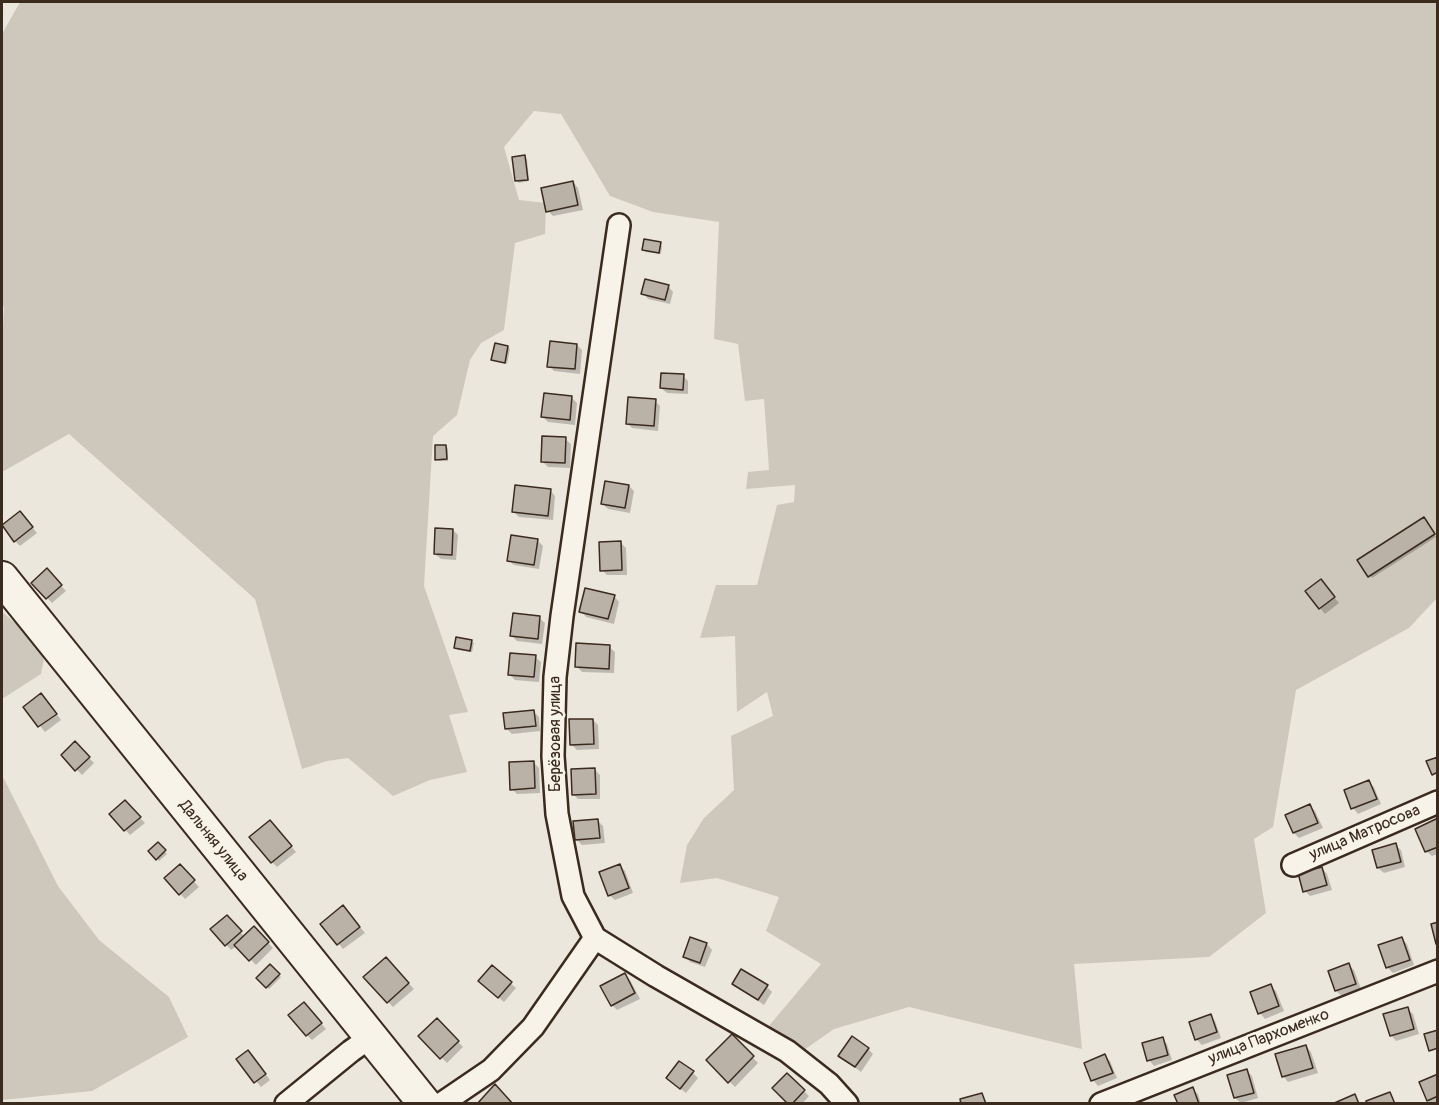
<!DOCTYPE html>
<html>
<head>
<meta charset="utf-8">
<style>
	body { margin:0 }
	#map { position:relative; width:1439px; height:1105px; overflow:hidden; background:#ece7dc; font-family:Pangolin,sans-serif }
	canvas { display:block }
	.frame { position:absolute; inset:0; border:3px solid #3b2a1e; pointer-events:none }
</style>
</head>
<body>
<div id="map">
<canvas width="1439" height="1105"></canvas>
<div class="frame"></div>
</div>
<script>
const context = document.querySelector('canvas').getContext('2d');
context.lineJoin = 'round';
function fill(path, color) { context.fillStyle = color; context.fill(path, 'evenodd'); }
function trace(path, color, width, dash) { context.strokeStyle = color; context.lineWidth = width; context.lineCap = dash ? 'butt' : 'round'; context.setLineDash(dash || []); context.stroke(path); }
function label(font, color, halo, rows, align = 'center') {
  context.font = font + ' Pangolin,sans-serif'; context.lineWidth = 5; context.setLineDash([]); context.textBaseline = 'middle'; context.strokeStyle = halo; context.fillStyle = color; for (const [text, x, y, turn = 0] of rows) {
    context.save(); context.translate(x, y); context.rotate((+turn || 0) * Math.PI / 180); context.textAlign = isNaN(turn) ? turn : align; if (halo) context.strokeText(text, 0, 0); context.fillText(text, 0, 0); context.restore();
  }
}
fill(new Path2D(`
	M20 2H1437V598L1409 628 1296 690 1273 827 1254 839 1266 913 1209 957 1074 964 1082 1049 909 1007 834 1029 804 1050 768 1027 821 964 766 931 779 897 717 878 680 883 687 845 704 818 734 790 731 736 773 716 767 692 737 712 735 636 700 638 716 585H757L777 505 794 502 795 485 746 489 748 472 769 470 764 399 745 401 738 344 714 339 719 222 653 212 610 196 561 114 534 111 504 147 519 200 546 203 545 234 515 243 504 330 481 343 470 360 457 415 433 436 424 586 468 712 449 715 467 772 430 780 393 796 348 758 327 761 302 769 255 599 69 434 2 472V342L4 307 2 306V34Z
	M2 612 46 648 41 674 2 699Z
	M2 775 58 886 99 940 169 997 188 1037 92 1091 2 1100Z`), '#cec8bc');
fill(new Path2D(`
	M524 157 527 159 529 181 519 183 516 180Z
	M573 182 578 188 583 210 553 216 548 211Z
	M660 244 662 246 661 254 646 252 644 249Z
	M668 286 673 292 670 304 648 299 643 293Z
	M577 345 582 350 580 374 554 371 549 366Z
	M508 347 510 349 507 364 493 359Z
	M683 376 688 381V394L667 393 661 388Z
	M572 398 577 403 575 425 548 422 542 416Z
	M655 401 660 406 658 431 632 428 627 423Z
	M565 439 571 444 570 468 548 467 542 461Z
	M446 446 448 449V461H439L437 459Z
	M629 486 634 491 630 513 608 509 603 504Z
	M550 490 555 496 553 520 519 517 514 512Z
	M25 518 37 533 20 546 15 541Z
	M1426 521 1436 537 1372 578 1359 560Z
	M453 530 458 535 456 560 441 559 435 554Z
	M537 540 543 546 539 569 514 565 508 560Z
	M621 543 626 548 627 575H607L602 570Z
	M47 571 66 591 52 603 33 583Z
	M1326 587 1339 603 1325 614 1307 592Z
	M614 596 619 602 614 624 586 617 581 611Z
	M539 618 545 623 542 644 517 641 512 636Z
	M471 641 474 643 472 652 458 650 456 648Z
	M609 647 615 652 614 673 582 672 576 666Z
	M535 657 541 662 539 682 515 680 510 675Z
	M46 700 61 720 45 732 25 707Z
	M534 712 539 717 540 731 512 734 506 728Z
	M593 720 598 725 599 749 577 750 571 744Z
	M75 743 94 763 82 775 63 755Z
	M533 762 539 768 540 793 517 794 512 789Z
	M595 770 600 775V799H578L573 794Z
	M1369 782 1374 787 1381 804 1358 814 1353 808Z
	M125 802 145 823 130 835 111 814Z
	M1310 806 1315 811 1323 828 1299 838 1294 833Z
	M1438 820V854L1432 856 1426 851Z
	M598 821 603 826 605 843 582 845 576 839Z
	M275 827 296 852 277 867 272 862Z
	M158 844 167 854 159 861 150 851Z
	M1395 845 1401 850 1405 867 1384 873 1378 868Z
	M619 865 625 871 633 893 615 900 609 895Z
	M180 866 199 887 185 899 166 878Z
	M1322 868 1327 874 1332 890 1310 896 1305 891Z
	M348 913 365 933 343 949 322 924Z
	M226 917 245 937 254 928 273 948 256 965 237 946 231 950 212 929Z
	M691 939 707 944 712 950 705 967 690 962 685 956Z
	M1402 939 1407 944 1414 965 1393 973 1387 967Z
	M391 964 414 989 393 1007 365 977Z
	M1348 965 1354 970 1361 989 1342 996 1336 991 1330 972Z
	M270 966 281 977 269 989 258 978Z
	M492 967 516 988 504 1002 485 986Z
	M625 975 630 980 640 999 617 1010 612 1005Z
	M734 984 767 987 772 992 764 1005Z
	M1270 986 1276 991 1284 1011 1265 1019 1260 1013Z
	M309 1009 326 1029 312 1040 307 1035Z
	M1407 1009 1413 1014 1419 1034 1396 1041 1391 1035Z
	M1210 1016 1215 1021 1221 1038 1202 1045 1196 1039Z
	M437 1020 463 1047 447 1063 421 1036Z
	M732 1036 758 1063 735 1087 708 1060Z
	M1162 1039 1167 1044 1172 1060 1154 1066 1149 1060Z
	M1306 1046 1311 1052 1318 1073 1288 1082 1283 1076Z
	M868 1049 873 1054 861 1072 840 1056Z
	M248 1052 270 1080 261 1087 238 1059Z
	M1105 1056 1110 1061 1117 1078 1098 1086 1093 1080 1086 1063Z
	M1247 1071 1252 1076 1258 1098 1241 1103 1235 1098Z
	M693 1073 698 1078 686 1093 673 1083Z
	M787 1075 809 1096 802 1104H790Z
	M1438 1076V1103L1431 1104 1428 1100Z
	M1192 1089 1198 1094 1201 1104H1179Z`), '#0003');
const building = new Path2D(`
	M525 155 528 180 515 181 512 157Z
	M573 181 578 205 546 212 541 188Z
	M644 239 661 242 659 253 642 250Z
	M645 279 669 285 665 300 641 294Z
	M550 341 577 344 575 369 547 367Z
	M495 343 508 346 505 363 491 360Z
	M661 373 684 374 683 390 660 388Z
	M544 393 572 396 570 420 541 417Z
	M628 397 656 399 654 426 626 424Z
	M542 436 566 437 565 463 541 462Z
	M435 445H446L447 459 435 460Z
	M605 481 629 485 625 508 601 504Z
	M515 485 551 489 548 516 512 512Z
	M20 511 33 527 14 542 2 525Z
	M1424 517 1435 534 1368 577 1357 560Z
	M435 528 453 529 452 555 434 554Z
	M511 535 538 539 534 565 507 561Z
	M621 541 622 570 600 571 599 542Z
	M47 568 62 585 46 599 31 583Z
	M1321 579 1335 597 1319 609 1305 591Z
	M585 588 615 595 608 619 579 612Z
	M513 613 540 616 538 639 510 636Z
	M456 637 472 640 470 651 454 648Z
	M576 643 610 645 609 669 575 667Z
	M510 653 536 655 534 677 508 675Z
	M41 693 57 714 38 727 23 707Z
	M534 710 536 726 505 729 503 713Z
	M569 719H593L594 744 570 745Z
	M75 741 90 757 75 771 61 755Z
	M1438 757V772L1432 775 1426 761Z
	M534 761 535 788 510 790 509 762Z
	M595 768 596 794 572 795 571 769Z
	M1369 780 1377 799 1351 809 1344 790Z
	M125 800 141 817 124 831 109 814Z
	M1310 804 1318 823 1293 833 1285 815Z
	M1438 818V847L1425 852 1415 829Z
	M598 819 600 838 575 840 573 821Z
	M270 820 292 846 271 863 249 837Z
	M158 842 166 850 156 860 148 851Z
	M1396 843 1401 862 1377 868 1372 850Z
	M180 864 195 880 179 895 164 878Z
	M620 864 629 888 608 896 599 872Z
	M1322 867 1327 885 1303 892 1298 873Z
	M343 905 360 927 337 945 320 924Z
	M227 915 242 931 225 946 210 929Z
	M1438 922V944H1436L1431 924Z
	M254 926 269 942 249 961 234 945Z
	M690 937 707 943 700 963 683 957Z
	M1402 937 1410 960 1386 968 1378 945Z
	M386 957 409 983 387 1003 363 977Z
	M1349 963 1356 984 1335 991 1328 971Z
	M270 964 280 974 266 988 256 978Z
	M492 965 512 982 498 998 478 981Z
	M741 969 768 985 758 1000 732 984Z
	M625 973 635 993 611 1006 600 986Z
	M1271 984 1279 1006 1258 1014 1250 992Z
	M304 1002 322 1023 306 1036 288 1015Z
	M1408 1007 1414 1029 1390 1036 1383 1014Z
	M1211 1014 1217 1032 1195 1040 1189 1022Z
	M437 1018 459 1041 440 1059 418 1036Z
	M1438 1030V1048L1429 1051 1424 1034Z
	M732 1034 754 1056 728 1083 706 1060Z
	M852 1036 869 1048 855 1067 838 1056Z
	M1163 1037 1168 1055 1147 1061 1142 1043Z
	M1306 1045 1313 1068 1282 1077 1275 1054Z
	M248 1050 266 1074 254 1083 236 1059Z
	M1105 1054 1113 1073 1091 1081 1084 1063Z
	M679 1061 694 1071 680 1089 666 1078Z
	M1247 1069 1254 1093 1234 1098 1227 1075Z
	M787 1073 805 1090 792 1104H788L772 1088Z
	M1438 1074V1096L1427 1101 1419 1082Z
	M495 1084 513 1104H477Z
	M1193 1087 1199 1104H1178L1174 1095Z
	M1390 1092 1395 1104H1367L1366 1101Z
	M982 1093 986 1104H961L960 1099Z
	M1355 1094 1359 1104H1332Z`);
fill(building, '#bab2a7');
trace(building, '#3b2a1e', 1.5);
const minor = new Path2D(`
	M619 225 562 616 555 677 553 756 557 814 573 896 595 938 656 976 787 1051 829 1084 847 1104
	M1293 865 1438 802
	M286 1104 351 1051 371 1037
	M441 1104 491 1070 533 1027 595 938
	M1101 1104 1438 971`);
const primary = new Path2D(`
	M2 578 425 1104`);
trace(minor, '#3b2a1e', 26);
trace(primary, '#3b2a1e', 36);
trace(minor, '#f7f3e8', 21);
trace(primary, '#f7f3e8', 32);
label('16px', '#3b2a1e', '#f7f3e8', [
	["Берёзовая улица",556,734,-90],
	["улица Матросова",1365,833,-23],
	["Дальняя улица",213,841,51],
	["улица Пархоменко",1269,1037,-21]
]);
</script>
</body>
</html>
